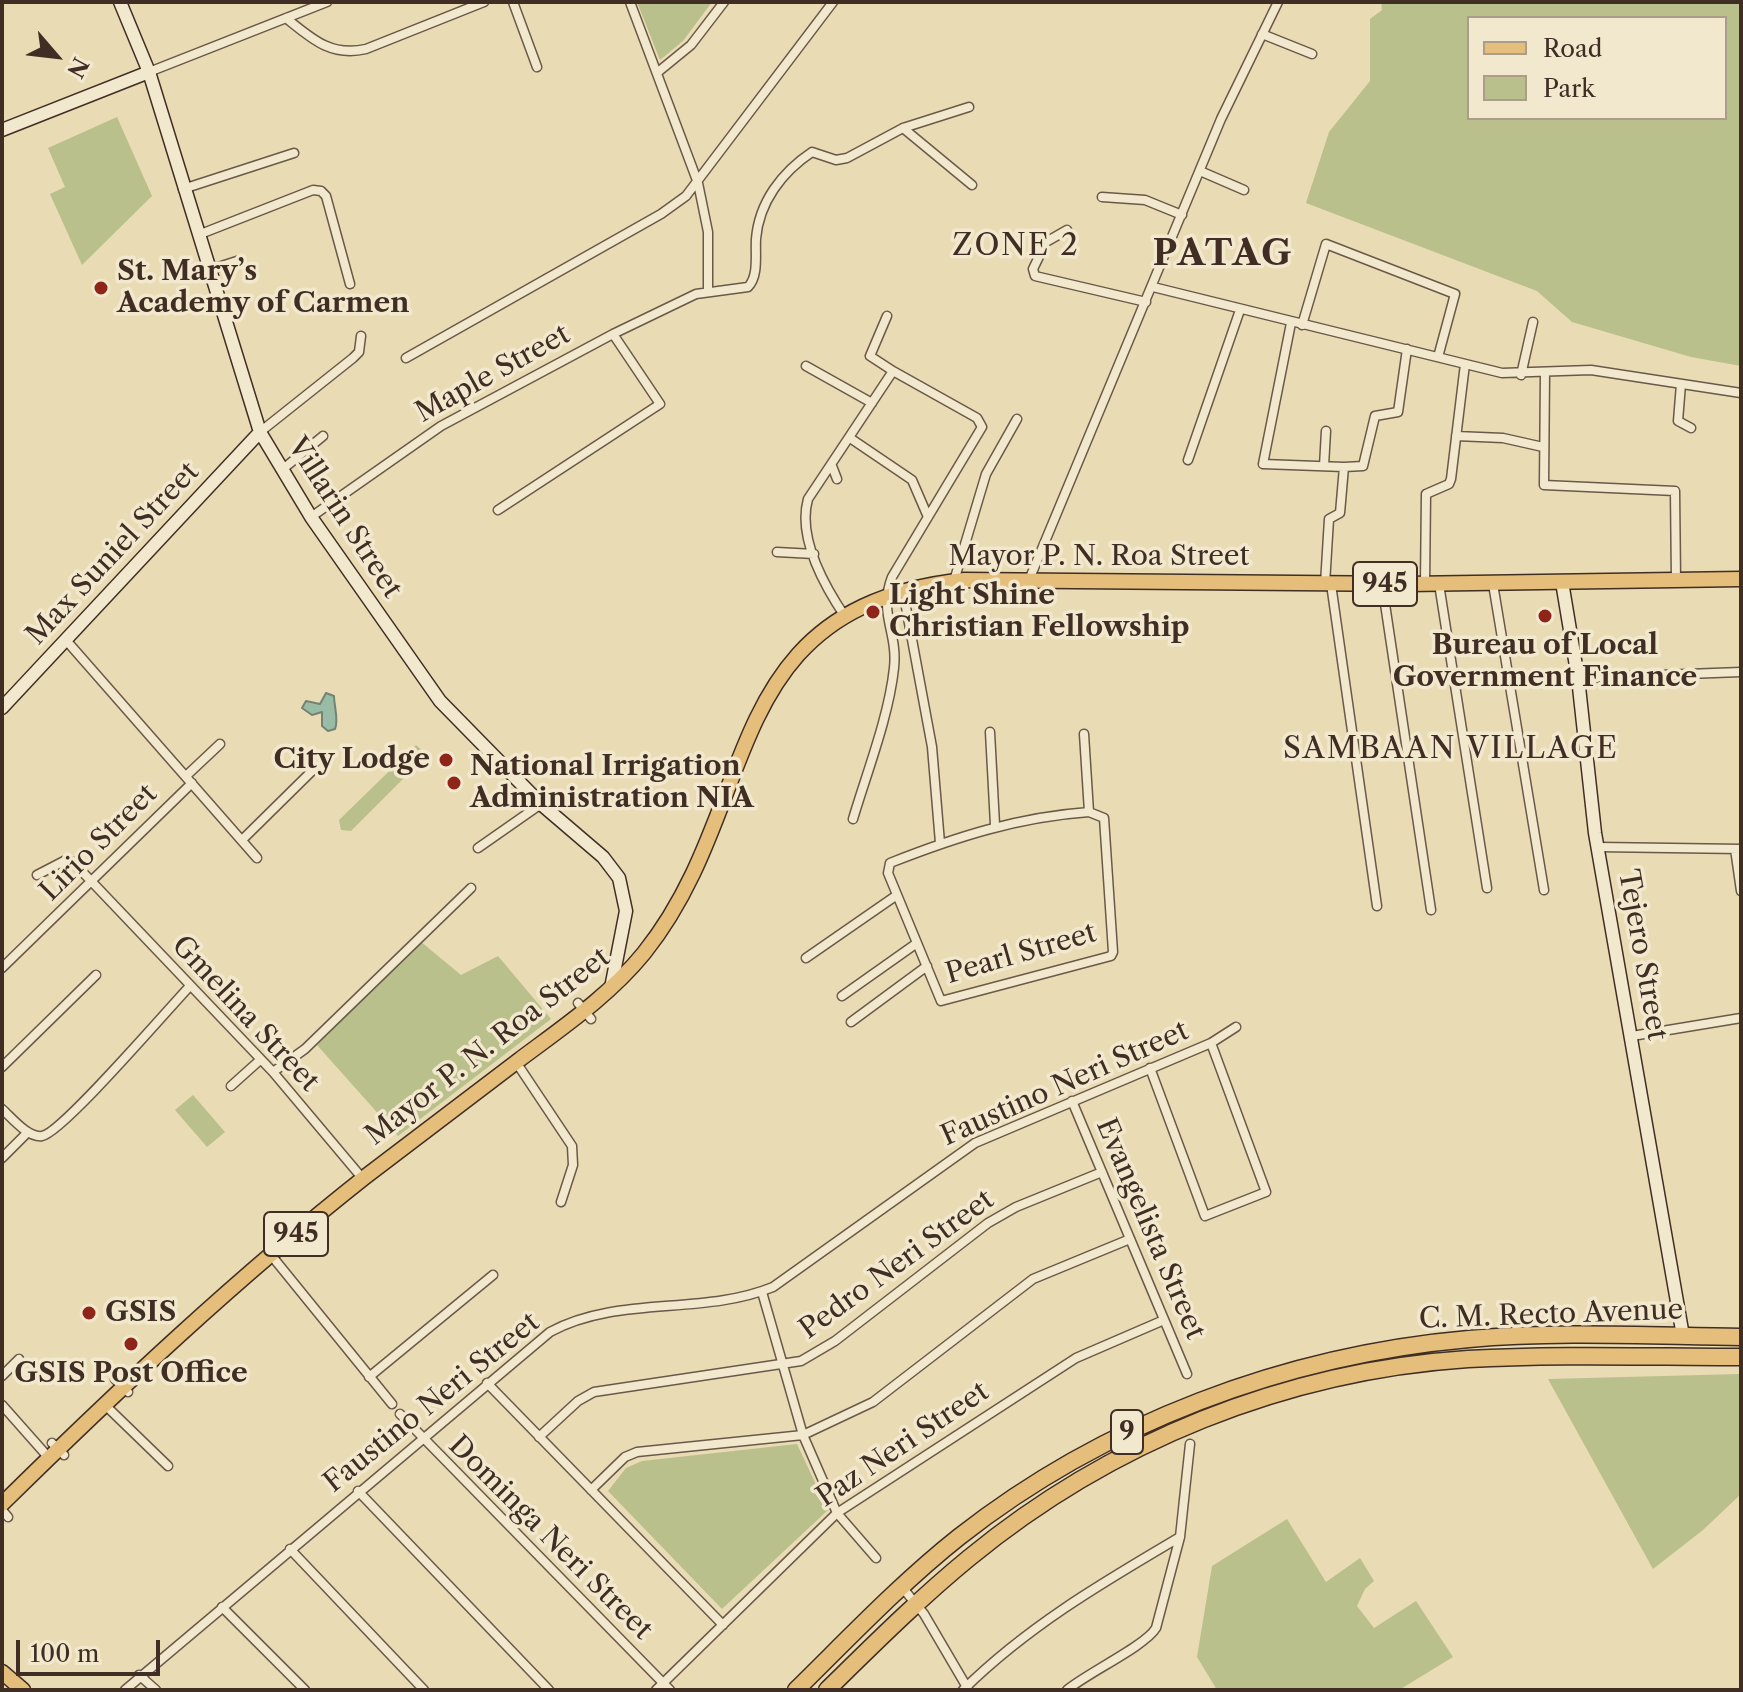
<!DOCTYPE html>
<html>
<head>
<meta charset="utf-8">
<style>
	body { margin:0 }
	#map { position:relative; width:1743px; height:1692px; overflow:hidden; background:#e9dbb4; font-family:"Libre Caslon Text",serif }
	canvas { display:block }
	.frame { position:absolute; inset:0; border:4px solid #402e25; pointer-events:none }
	.legend { position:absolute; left:1467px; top:16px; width:260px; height:104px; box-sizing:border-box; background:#f1e8ce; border:2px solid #aa9e8a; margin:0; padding:10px 14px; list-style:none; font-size:24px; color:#402e25 }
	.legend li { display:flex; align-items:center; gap:16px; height:40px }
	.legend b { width:40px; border:2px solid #aa9e8a }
	.north { position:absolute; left:16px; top:16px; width:80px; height:80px; -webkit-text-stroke:6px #f1e8ce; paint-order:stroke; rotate:118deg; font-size:22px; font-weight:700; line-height:32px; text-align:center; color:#402e25 }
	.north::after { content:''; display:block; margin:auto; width:28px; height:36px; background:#402e25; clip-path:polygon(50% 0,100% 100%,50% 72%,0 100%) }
	.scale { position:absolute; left:16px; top:1640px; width:144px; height:36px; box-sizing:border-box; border:4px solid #402e25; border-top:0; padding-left:10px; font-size:24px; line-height:28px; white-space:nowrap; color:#402e25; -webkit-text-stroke:6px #f1e8ce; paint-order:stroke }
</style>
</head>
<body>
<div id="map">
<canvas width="1743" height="1692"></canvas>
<div class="frame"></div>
<ul class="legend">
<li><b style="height:10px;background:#e4be7a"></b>Road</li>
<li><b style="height:22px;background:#b9c08b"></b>Park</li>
</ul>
<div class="north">N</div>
<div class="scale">100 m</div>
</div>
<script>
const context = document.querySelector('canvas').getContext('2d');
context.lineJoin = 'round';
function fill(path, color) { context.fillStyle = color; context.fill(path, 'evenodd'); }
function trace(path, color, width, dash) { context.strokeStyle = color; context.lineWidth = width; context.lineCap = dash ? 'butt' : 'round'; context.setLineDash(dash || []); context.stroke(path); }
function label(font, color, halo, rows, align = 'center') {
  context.font = font + ' "Libre Caslon Text",serif'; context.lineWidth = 7; context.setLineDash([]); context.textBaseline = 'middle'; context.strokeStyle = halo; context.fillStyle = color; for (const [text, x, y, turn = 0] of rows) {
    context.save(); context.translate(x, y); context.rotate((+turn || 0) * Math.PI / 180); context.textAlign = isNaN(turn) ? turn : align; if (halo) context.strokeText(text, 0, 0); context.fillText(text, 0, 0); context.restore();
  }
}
fill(new Path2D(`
	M637 2H712L683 41 660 60Z
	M1381 2H1741V366L1691 357 1572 322 1537 291 1306 203 1329 132 1370 81V19L1382 10ZM1725 18V118H1469V18Z
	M117 117 152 196 82 265 50 194 65 187 48 148Z
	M416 745 427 755 351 831 341 830 339 820Z
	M420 941 461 975 498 956 551 1019 398 1136 317 1045Z
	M193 1095 225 1132 207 1147 175 1110Z
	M1740 1374 1741 1494 1703 1530 1653 1569 1548 1379Z
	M797 1444 828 1510 722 1609 608 1491 626 1468 642 1461Z
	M1287 1519 1326 1582 1360 1558 1374 1581 1365 1589 1357 1606 1374 1628 1416 1601 1453 1657 1399 1690H1217L1197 1657 1212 1566Z`), '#b9c08b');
const water = new Path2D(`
	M326 693 334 696C334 706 339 720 335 729L328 731 322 726V712L312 715 302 708 306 701 320 704Z`);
fill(water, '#99bca7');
trace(water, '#758373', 2);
const street = new Path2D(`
	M513 2 537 67
	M630 2 698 183 708 232V291
	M286 18C312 39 331 57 366 49L484 2
	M1262 34 1312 54
	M149 72 327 2
	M658 72 691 45 724 2
	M903 128 972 185
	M1200 171 1244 190
	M183 189 294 153
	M1102 197 1145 200 1182 215
	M1067 230 1046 242 1033 269 1035 276 1146 302
	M198 235 313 190 321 191 326 196 350 284
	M209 270 240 260
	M1153 287 1502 373 1591 370 1741 393
	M887 316 870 356 893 371
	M1291 323 1263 464 1344 467
	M1302 325 1326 244 1455 294 1438 357
	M406 358 661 214 686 196 833 2
	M806 366 872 403
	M1545 373 1544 485 1675 491 1676 581
	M1521 375 1533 322
	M1681 384 1678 421 1691 428
	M260 432 353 358 359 352 361 336
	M1456 436 1503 438 1543 447
	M850 438 912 480 928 517
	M1188 460 1240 310
	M832 466 837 479
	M1324 466 1326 431
	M283 469 323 436
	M498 510 660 404 613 334
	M311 517 441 426 613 334 696 294 748 287C759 276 755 254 756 239 759 202 782 172 812 152L836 160 847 158 903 128 969 107
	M777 552 814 554
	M1029 580 1221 119 1278 2
	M954 581 986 474 1017 419
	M1325 584 1329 519 1340 513 1344 467 1363 466 1375 416 1398 412 1407 349
	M1331 584 1377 906
	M1382 584 1431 910
	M1425 584 1426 494 1449 484 1451 479 1465 364
	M1439 584 1487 888
	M1493 584 1544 890
	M903 591 932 747 940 843
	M846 618C825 587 797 538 808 499L893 371 977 418 982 427 892 577C878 614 898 632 894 668 889 716 867 772 853 819
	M65 639 257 858
	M1578 678 1741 672
	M990 732 995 825
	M1084 734 1089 812
	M186 776 220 744
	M1089 812 1104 818 1113 952 1111 956 941 1001 888 873 890 863C956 837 1018 817 1089 812Z
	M242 840 314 769
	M1598 847 1741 849
	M478 848 541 804
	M1735 849 1741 891
	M37 875 66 860 73 862 273 1072 363 1179
	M806 958 897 895
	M2 968 192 783
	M842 996 917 943
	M578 1003 591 1019
	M851 1022 927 966
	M1632 1036 1741 1018
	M516 1062 572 1146 573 1165 561 1202
	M2 1067 96 975
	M1150 1068 1205 1216 1266 1192 1211 1043
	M273 1072 305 1049 471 888
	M231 1086 260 1060
	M1072 1101 1187 1374
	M2 1109C12 1118 28 1138 42 1136 62 1133 168 1009 190 986
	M2 1158 28 1132
	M271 1255 392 1404
	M762 1292 803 1435 837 1513 876 1558
	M2 1376 19 1359
	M369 1377 493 1275
	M115 1379 128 1392
	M487 1383 723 1625
	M104 1404 168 1466
	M2 1405 49 1458
	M400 1414 670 1690
	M539 1437 578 1401 594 1392 801 1361 835 1341 988 1223 1016 1207 1102 1172
	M52 1443 64 1455
	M591 1490 625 1457 637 1452 803 1435 873 1402 1033 1279 1130 1239
	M358 1491 549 1690
	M2 1510 8 1517
	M290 1549 424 1690
	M902 1587 924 1614 968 1689
	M222 1607 305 1690
	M139 1675 156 1690
	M125 1690 550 1332C618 1295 702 1316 773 1287L975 1143 1211 1043 1236 1027
	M656 1690 837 1513 1076 1358 1164 1320
	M963 1690C1028 1626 1102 1583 1180 1537
	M1067 1690C1089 1672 1145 1646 1156 1628L1180 1537 1190 1444`);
const secondary = new Path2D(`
	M120 2 149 72 260 432 311 517 440 701 541 804 603 857 619 878 626 911 611 988
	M2 130 149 72
	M1562 582 1578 678 1595 833 1683 1336
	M2 708 260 432`);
const primary = new Path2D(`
	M2 1504C118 1390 237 1278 365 1177 416 1138 467 1099 519 1060 563 1027 609 996 644 953 764 803 715 608 964 580L1408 584 1741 579
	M2 1672 23 1690`);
const highway = new Path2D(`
	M796 1690C849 1638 901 1583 959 1537 1104 1423 1286 1355 1469 1339 1559 1331 1651 1336 1741 1337
	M827 1690C873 1645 919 1599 969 1558 1110 1442 1285 1371 1468 1359 1558 1354 1650 1357 1741 1357`);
trace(street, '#6a5949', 11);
trace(secondary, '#402e25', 15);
trace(primary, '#402e25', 17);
trace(highway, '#402e25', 19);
trace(street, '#f1e8ce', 8);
trace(secondary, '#f1e8ce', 12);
trace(primary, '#e4be7a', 14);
trace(highway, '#e4be7a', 16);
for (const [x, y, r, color] of [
	[101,288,8,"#8f2418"],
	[873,612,8,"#8f2418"],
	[1545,616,8,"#8f2418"],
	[446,760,8,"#8f2418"],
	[454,783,8,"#8f2418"],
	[89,1313,8,"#8f2418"],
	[131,1344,8,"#8f2418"]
]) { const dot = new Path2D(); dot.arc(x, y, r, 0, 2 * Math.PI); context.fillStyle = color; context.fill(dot); trace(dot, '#f1e8ce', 3); }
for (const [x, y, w] of [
	[1385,584,64],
	[296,1234,64],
	[1127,1432,32]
]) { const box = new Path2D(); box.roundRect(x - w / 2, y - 22, w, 44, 6); context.fillStyle = '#f1e8ce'; context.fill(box); trace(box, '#402e25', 2); }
label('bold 26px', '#402e25', null, [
	["945",1385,584],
	["945",296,1234],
	["9",1127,1432]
]);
label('bold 28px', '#402e25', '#f1e8ce', [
	["St. Mary’s",117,272],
	["Academy of Carmen",117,304],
	["Light Shine",889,596],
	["Christian Fellowship",889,628],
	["Bureau of Local",1545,646,"center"],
	["Government Finance",1545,678,"center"],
	["City Lodge",430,760,"right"],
	["National Irrigation",470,767],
	["Administration NIA",470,799],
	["GSIS",105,1313],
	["GSIS Post Office",131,1374,"center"]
], 'left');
label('28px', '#402e25', '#f1e8ce', [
	["Maple Street",493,374,-29],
	["Villarin Street",344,518,57],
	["Max Suniel Street",113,554,-47],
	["Mayor P. N. Roa Street",1099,557],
	["Lirio Street",99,843,-45],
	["Pearl Street",1021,954,-16],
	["Tejero Street",1642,955,80],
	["Gmelina Street",245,1014,47],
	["Mayor P. N. Roa Street",488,1047,-38],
	["Faustino Neri Street",1065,1084,-24],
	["Evangelista Street",1150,1229,67],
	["Pedro Neri Street",897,1265,-36],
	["C. M. Recto Avenue",1551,1315,-2],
	["Faustino Neri Street",432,1403,-39],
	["Paz Neri Street",903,1445,-34],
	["Dominga Neri Street",550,1538,45]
]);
context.letterSpacing = '2px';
label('30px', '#402e25', '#f1e8ce', [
	["ZONE 2",1016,246],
	["SAMBAAN VILLAGE",1451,749]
]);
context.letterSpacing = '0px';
context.letterSpacing = '2px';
label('bold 36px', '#402e25', '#f1e8ce', [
	["PATAG",1223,255]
]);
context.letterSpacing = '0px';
</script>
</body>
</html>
